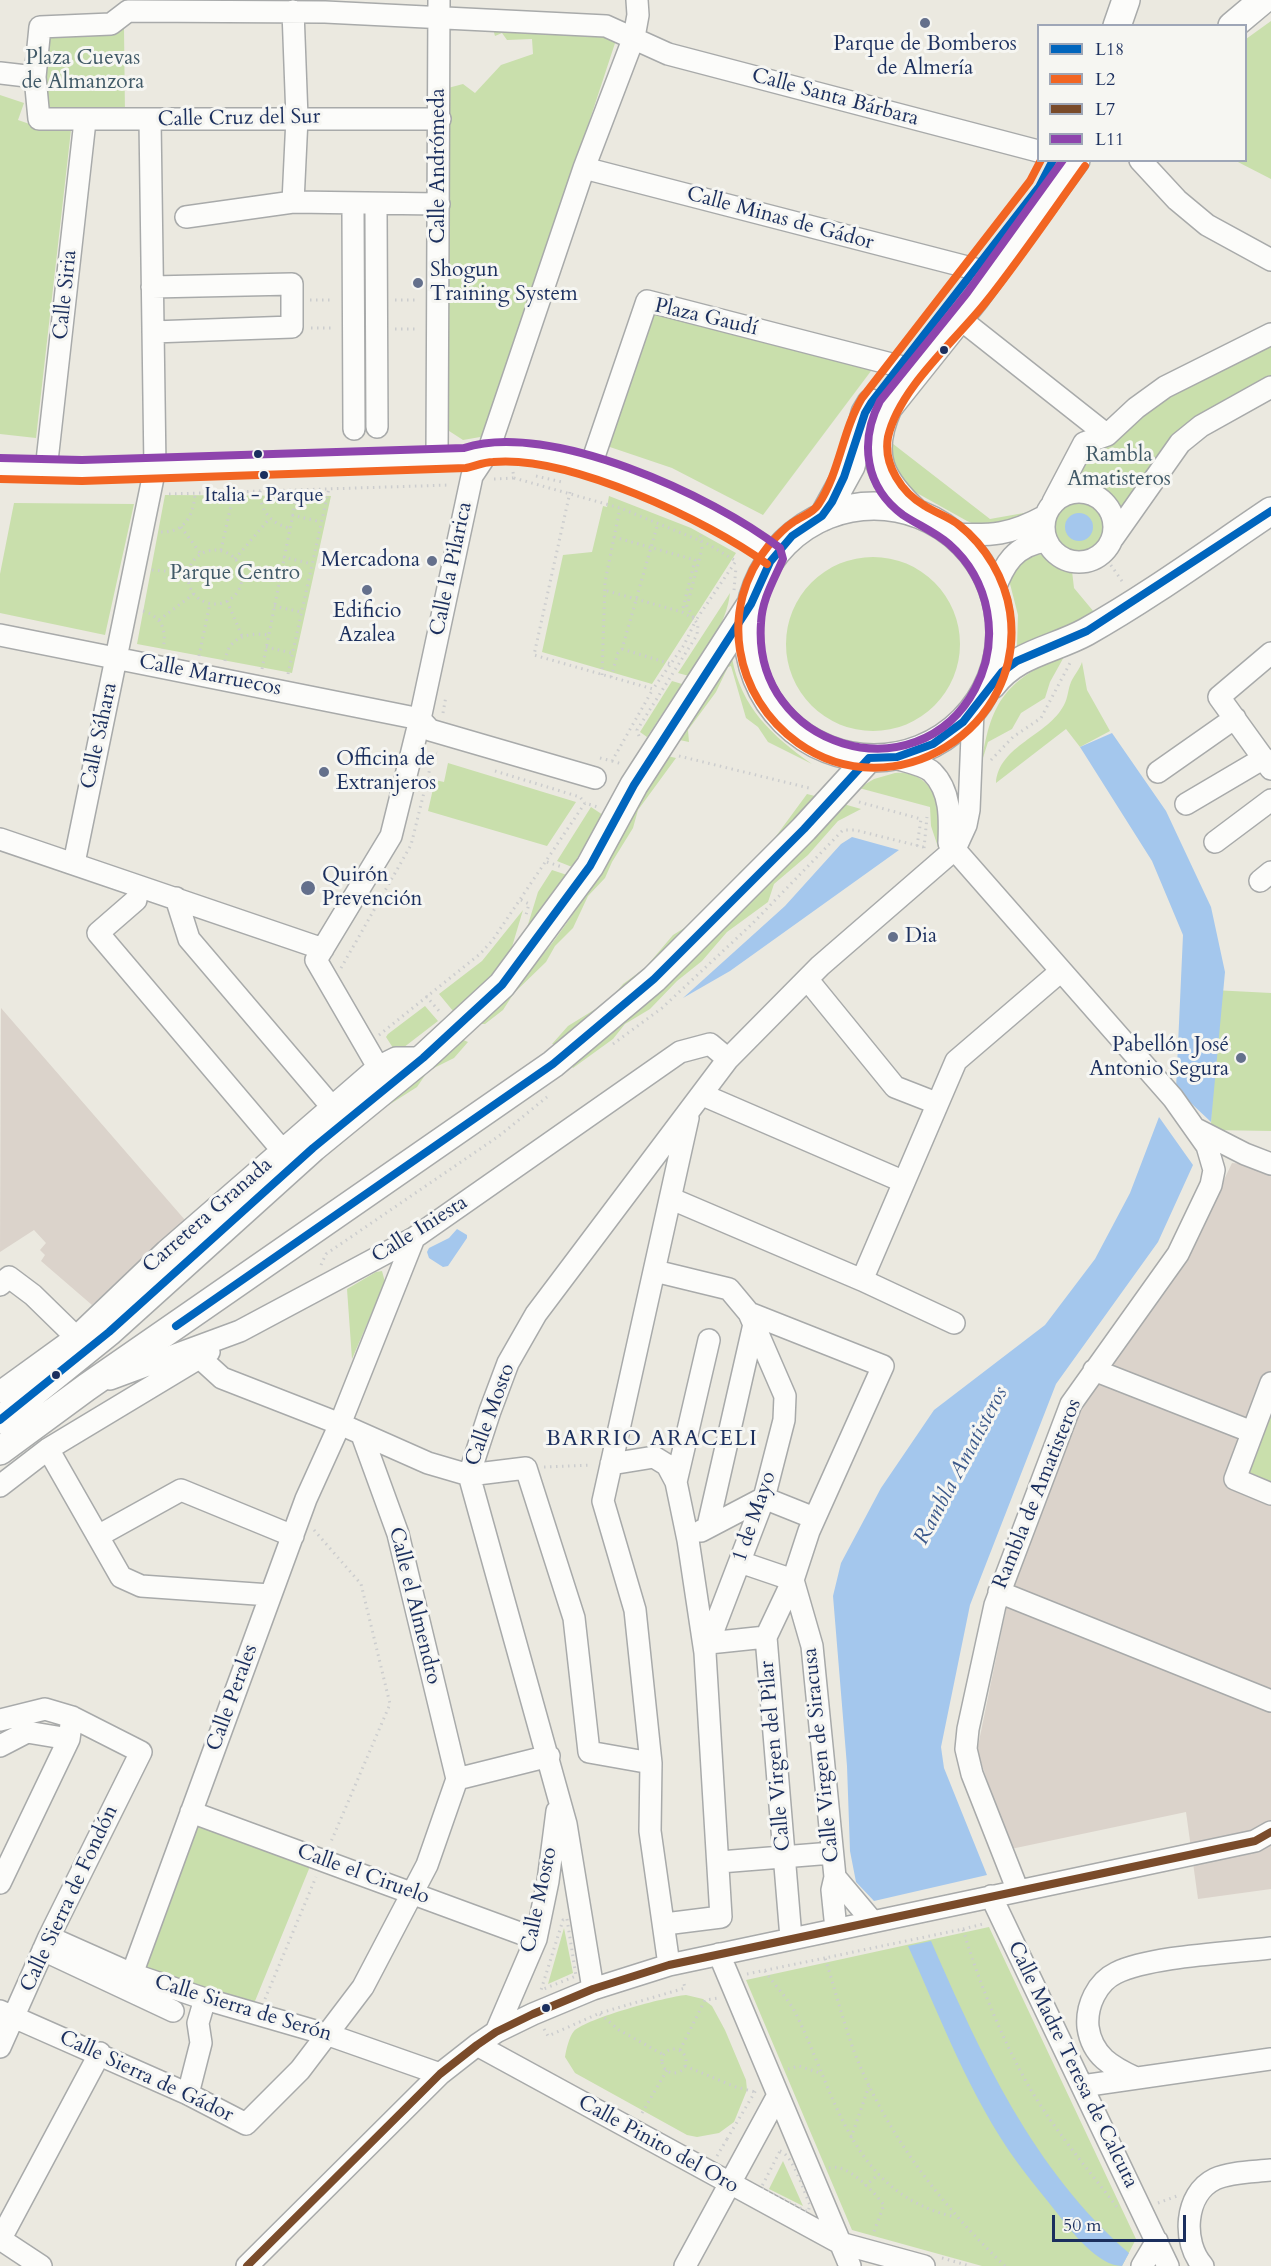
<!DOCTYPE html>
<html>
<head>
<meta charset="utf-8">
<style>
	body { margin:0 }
	#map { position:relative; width:1271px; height:2266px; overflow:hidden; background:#ebe9e0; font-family:Cardo,serif }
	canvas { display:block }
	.legend { position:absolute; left:1037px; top:24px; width:210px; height:138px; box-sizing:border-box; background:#f6f6f2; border:2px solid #9ea6b7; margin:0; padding:8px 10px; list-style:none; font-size:18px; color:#1b2f5e }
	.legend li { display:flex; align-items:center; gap:12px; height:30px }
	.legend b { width:30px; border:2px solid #9ea6b7 }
	.scale { position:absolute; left:1052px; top:2215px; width:134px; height:27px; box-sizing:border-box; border:3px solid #1b2f5e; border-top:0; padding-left:8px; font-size:18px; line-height:21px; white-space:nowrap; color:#1b2f5e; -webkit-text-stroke:4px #f6f6f2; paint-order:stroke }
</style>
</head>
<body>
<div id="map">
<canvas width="1271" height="2266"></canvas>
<ul class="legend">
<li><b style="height:8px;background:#0065bd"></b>L18</li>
<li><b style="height:8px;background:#f26522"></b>L2</li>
<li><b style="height:8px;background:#7a4b2a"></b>L7</li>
<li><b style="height:8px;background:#8e44ad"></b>L11</li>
</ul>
<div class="scale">50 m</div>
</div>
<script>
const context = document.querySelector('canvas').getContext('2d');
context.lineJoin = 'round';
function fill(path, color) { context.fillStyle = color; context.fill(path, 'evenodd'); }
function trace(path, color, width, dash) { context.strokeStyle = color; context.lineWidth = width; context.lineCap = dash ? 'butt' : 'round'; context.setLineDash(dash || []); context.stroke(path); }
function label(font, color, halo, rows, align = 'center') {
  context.font = font + ' Cardo,serif'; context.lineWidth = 6; context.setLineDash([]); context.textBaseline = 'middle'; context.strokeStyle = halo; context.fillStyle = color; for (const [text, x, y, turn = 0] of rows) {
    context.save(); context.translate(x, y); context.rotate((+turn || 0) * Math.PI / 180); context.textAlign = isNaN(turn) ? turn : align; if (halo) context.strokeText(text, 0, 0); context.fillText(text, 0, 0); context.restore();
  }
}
fill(new Path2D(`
	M1 1008 185 1220 92 1305 41 1261 45 1255 40 1250 46 1243 34 1230 0 1252Z
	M1232 1163 1271 1166V1387L1228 1481 1271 1497V1889L1198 1899 1186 1812 1011 1849 977 1751 1012 1580 1081 1399 1190 1251Z`), '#dbd3cb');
fill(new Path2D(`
	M1271 21V179L1236 161 1246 160V39Z
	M124 29 125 114H50L41 105 43 31Z
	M493 29 618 34 486 436 463 440 446 429 448 88 463 84 475 93 501 65 533 54 532 39 507 40 502 33 495 36Z
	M0 95 24 103 18 120 44 129 71 130 36 438 0 434Z
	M649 305 877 363 763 515 672 468 601 444Z
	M1271 339V381L1201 416 1122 508 1118 507 1099 489 1072 481 1083 452 1146 406Z
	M888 440 990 519 1035 511C1014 522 990 532 967 521L908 488 892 465Z
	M165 495 331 496 292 673 137 644Z
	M609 496 691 528 736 553 652 684 542 652 563 555 592 552 603 506 607 507Z
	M1050 526a28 28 0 1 1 56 0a28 28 0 1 1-56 0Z
	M14 503 134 504 105 635 0 613V574Z
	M1035 553C1048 555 1058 567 1072 571L1074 588 1094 612 1071 626 1017 646 1018 615 1009 580 1017 561Z
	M786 644a87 87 0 1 1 174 0a87 87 0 1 1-174 0Z
	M730 593C727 623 705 652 689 676L678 673Z
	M1065 655 1050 682 1045 698 1021 713 1012 729 988 742 982 761C991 700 1008 679 1065 655Z
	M732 658C741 707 772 736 812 764L768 742 758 727 746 718 731 666 728 667 716 692 688 730 689 742 675 739Z
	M1082 662 1087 690 1110 731 1080 747 1066 729 996 783C999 745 1048 736 1064 705 1068 698 1068 689 1071 682 1074 675 1080 669 1082 662Z
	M672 681 682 684 647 737 640 732Z
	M663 755 676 758 638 810 633 828 612 862 605 878 588 896 573 928 555 946 546 962 514 993 503 1010 485 1024H479C505 997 530 971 553 942 597 884 629 819 663 755Z
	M448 763 576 802 547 846 428 811 435 780 444 782Z
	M895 773C935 770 947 814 938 847L931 826 930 807 859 788 874 779Z
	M807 794 819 797 713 910 559 1045 552 1044 568 1026 610 1000 623 984 645 968 673 935 694 922 706 907 726 892 739 873 771 843Z
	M840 803 861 809 838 821 808 855 774 884 768 902 727 932 702 961 677 981 650 1009 625 1024 613 1039 573 1068 569 1064 720 932 772 881Z
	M591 807 603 815 572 867 557 861Z
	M552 870 567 875 526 931 538 892Z
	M523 910 506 967 453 1011 439 994 482 961Z
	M1213 990 1271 993V1131L1211 1130Z
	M425 1006 438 1021 399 1051H395L386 1037 388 1034Z
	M461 1039 468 1042 454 1058 428 1071 417 1087 370 1117 340 1145 335 1143Z
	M382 1271 385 1282 352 1359 347 1289 376 1272Z
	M1271 1416V1486L1248 1477Z
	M194 1821 311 1864 253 2006 152 1974 145 1967Z
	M989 1927 1136 2239 1122 2266H982L852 2230 746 1980Z
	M564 1928 573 1973 548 1984Z
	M686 1995 703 1999 712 2006 725 2030 746 2080 747 2090 734 2122 719 2133 697 2137 687 2135 575 2073 565 2057C566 2050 569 2037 574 2031 588 2018 665 1997 686 1995Z
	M783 2161 803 2206 769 2189Z`), '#c9dfac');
fill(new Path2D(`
	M1065 527a14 14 0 1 1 28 0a14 14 0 1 1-28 0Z
	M1112 733 1166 811 1211 907 1225 972 1211 1122 1176 1089 1183 935 1152 861 1080 747Z
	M852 837 899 850 730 971 683 998 785 906 841 844Z
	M1159 1117 1193 1165 1158 1242 1056 1384 970 1605 941 1747 944 1768 987 1875 874 1901 856 1882 850 1851 847 1766 833 1596 841 1563 881 1488 934 1410 1045 1325 1095 1259 1130 1193Z
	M457 1229 467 1235V1238L448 1266 443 1267 429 1258 427 1252 429 1248 449 1238Z
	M931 1941C981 2055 1033 2170 1129 2253L1122 2266C1098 2266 1071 2231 1057 2213 1044 2196 1030 2180 1017 2162 970 2097 941 2019 908 1946Z`), '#a4c7ed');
const minor = new Path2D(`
	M0 73 35 77
	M440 119H39L35 77 40 27 111 24 128 11 325 12 606 26 668 54 1038 151
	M1140 160 1177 200 1207 225 1271 260
	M584 168 975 269
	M293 202 297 118 293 11
	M353 211 354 429
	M376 211 377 427
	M186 217 293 202 439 204
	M152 287 292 284V327L153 332
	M959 318 1107 435
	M437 458 439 0
	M0 468 82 471 466 458C475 455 484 452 493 451 557 444 726 513 773 556
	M590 468 647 301 899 366
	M46 470 85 121
	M1044 527a35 35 0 1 1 70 0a35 35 0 1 1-70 0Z
	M1053 502 1084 443 1107 435 1136 408 1165 387 1271 334
	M953 534C992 536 1010 535 1045 516
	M1113 538 1180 443 1201 426 1271 387
	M994 591C1004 564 1015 545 1046 541
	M0 635 420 719 430 730 595 778
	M1271 653 1219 697 1271 769
	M892 757C903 761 923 764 932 772 951 791 950 818 949 843L1173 1098 1207 1146 1214 1170 1211 1185 1178 1254 1071 1404 995 1605 968 1729 966 1749 972 1774 1018 1891
	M1158 772 1235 718
	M1186 804 1264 758
	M0 839 323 949
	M1215 842 1271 800
	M74 863 155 468 150 120
	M1260 881 1271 872
	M176 898 189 939 332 1107
	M136 900 98 933 282 1150
	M807 979 895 1087 936 1103
	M378 1067 316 960 391 836 420 719 472 476 488 452 584 168 634 37 638 15 637 0
	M703 1095 902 1181
	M1196 1129 1245 1154 1271 1164
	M672 1199 862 1280 954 1323
	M655 1271 729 1289 749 1313 883 1366 809 1531 793 1580 812 1646 835 1877 832 1890 836 1929
	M862 1280 956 1061 1061 971
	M0 1285 9 1277 33 1295 76 1337
	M200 1358 222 1378 340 1424 428 1463 469 1475 526 1468 574 1618 589 1752 651 1763
	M1094 1370 1252 1432
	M110 1379 240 1331 414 1238 680 1052 710 1044 728 1059
	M1271 1383 1235 1479 1271 1494
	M0 1392 76 1337 166 1251 378 1067 396 1058H423
	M362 1435 398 1534 457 1779
	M48 1449 121 1577 141 1586 270 1595
	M611 1464 654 1457 667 1465 676 1482 688 1540 705 1653 721 1917 665 1924
	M676 1482 709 1340
	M0 1486 48 1449 209 1352
	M708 1526 754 1324
	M701 1531 764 1498 814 1518
	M98 1536 181 1490 293 1536
	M740 1562 793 1580 766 1637 791 1938
	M999 1592 1271 1701
	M709 1643 766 1637
	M705 1652 764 1498 784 1420 785 1396 749 1313
	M0 1720 45 1709 72 1717 141 1752 49 1937 0 2047
	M0 1746 27 1732 69 1739
	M457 1779 549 1756
	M191 1812 536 1939
	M720 1862 832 1853
	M835 1877 872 1921
	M0 1883 69 1739 72 1717
	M991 1896 1168 2266
	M49 1937 132 1974 205 1999 329 2035 440 2074
	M43 1950 173 2011
	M719 1954 850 2266
	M669 1965 650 1831 651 1763 635 1610 603 1501 688 1118
	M132 1974 306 1499 340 1424 414 1238
	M593 1989 566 1824 469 1475 490 1411 508 1363 536 1314 728 1059 820 966 955 849 966 825 969 810 973 711
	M0 2011 188 2094 246 2124 300 2070 363 1987 427 1865 457 1779
	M496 2032 536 1939 548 1881 557 1811
	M477 2045 840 2243 924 2266
	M1136 2078C1112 2067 1092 2056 1088 2027 1086 2006 1097 1982 1116 1973 1151 1956 1230 1953 1271 1948
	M1082 2086 1271 2059
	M188 2094 201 2043 198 2023 205 1999
	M0 2239 41 2266
	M0 2240 100 2053
	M247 2266 440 2074 477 2045 496 2032 533 2014 593 1989 669 1965 1255 1841 1271 1832
	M685 2266 778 2095
	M1142 2266 1157 2241
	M1203 2266C1182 2243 1184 2194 1215 2179 1230 2172 1254 2172 1271 2170`);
const major = new Path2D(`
	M1117 26 1126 0
	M1232 26 1263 0
	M748 632a126 126 0 1 1 252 0a126 126 0 1 1-252 0Z
	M916 513C880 480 867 455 888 408L975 299 1076 160
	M823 517 851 466 865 413 871 403
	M992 685C1016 653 1053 650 1086 632 1150 596 1210 552 1271 511
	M0 1420 109 1332 313 1148 423 1058 502 985 590 866 634 785 751 604
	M0 1451 87 1387 553 1064 654 979 804 829 869 758`);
trace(minor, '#a8aaaa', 24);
trace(major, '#a8aaaa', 30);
trace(new Path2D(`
	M310 300H334
	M395 300H418
	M311 328H334
	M395 329H418
	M513 472 514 478 620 508 706 543 736 561 696 620 682 612 604 590
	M536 476 562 482
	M494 479 514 478
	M260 491C260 510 270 523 289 528
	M570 492 534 655 653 689 684 645 696 620
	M169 494 450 485
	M292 515 321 522
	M181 527 201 554
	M161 532C185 533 194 514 195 493
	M614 537 695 560 682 612
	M221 550 234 492
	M188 577a27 27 0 1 1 54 0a27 27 0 1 1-54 0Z
	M1107 554 1108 561 1124 584
	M283 557 312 564
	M235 559 269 519
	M152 570 189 573
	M242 578 278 580
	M734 590 736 567
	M227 601 242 636
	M274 606 301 612
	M143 611C162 617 167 630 163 649
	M159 620 195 593
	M266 647 292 653
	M622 649 671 664
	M199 656 210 603
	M225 661C228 637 248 632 268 635
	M262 669 298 489
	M288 674 329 488
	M602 675 605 582 620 508
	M611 677 618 653 622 649 658 523
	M443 713 446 696
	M639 736 637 730 697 635 698 625 687 606 702 549 700 533
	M679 756 813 789
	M600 758 612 761 653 689
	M991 760 1013 737 1041 718 1070 663
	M612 761 622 764
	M495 771 580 797 585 803
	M859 802 921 819 917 846
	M924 848 927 817
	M547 862 562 867
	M521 900 529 904 526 915
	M341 968 411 845 434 752 437 753
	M426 996 440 1012
	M379 1035 480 954 492 941 585 803 598 807
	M613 1044 662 1008 752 924 843 830H855L927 848
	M321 1265 326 1254 499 1136 547 1097
	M544 1467 592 1465
	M314 1530 361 1584 390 1704 330 1844
	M567 1919 576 1976 541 1990 563 1920Z
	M963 1929 983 1924
	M765 1971C774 1985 787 1997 795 2012 836 2094 850 2193 955 2217
	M747 1974 825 1958
	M265 1999 316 1877
	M600 2014 619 2030 664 2055
	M544 2029 548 2036 600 2013 685 1988 683 1980
	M662 2061a12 12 0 1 1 24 0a12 12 0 1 1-24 0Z
	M680 2050 705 2000 719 1998
	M685 2066 736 2087 755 2092
	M788 2069 799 2066 820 2073
	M642 2113 667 2070
	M851 2138 869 2086
	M727 2139 756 2090
	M780 2151C793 2155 804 2192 810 2205L808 2212 761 2188Z
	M717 2156 727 2139 730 2141
	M829 2168C847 2162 874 2192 884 2205L873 2234
	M865 2186 879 2174
	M1158 2203 1177 2196
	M942 2258 970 2266
	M1005 2266C943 2207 890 2139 857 2059 844 2026 836 1992 825 1958L963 1929C977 1978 1003 2041 1028 2085 1053 2128 1086 2167 1117 2207`), '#cccdce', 3, [1.5, 4.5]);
trace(minor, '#fcfcfa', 21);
trace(major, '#fcfcfa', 27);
trace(new Path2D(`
	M176 1326 553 1064 654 979 804 829 869 758 897 757 933 744 963 722 1002 672 1017 661 1087 631 1271 511
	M0 1420 109 1332 313 1148 423 1058 502 985 590 866 634 785 751 604 770 562 792 536 822 516 832 502 844 477 865 413 871 403 1039 187 1053 160`), '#0065bd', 8);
trace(new Path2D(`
	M1041 160 1030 181 862 398C842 431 840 472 818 505 812 514 801 516 792 523 783 529 776 537 769 545 717 608 734 697 798 743 893 811 1027 729 1010 612 1005 579 986 546 959 525 949 517 936 513 925 506 902 493 883 465 888 437 899 388 956 340 986 302 1021 258 1052 212 1085 166
	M0 479 82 481 466 468C475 466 484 462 493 462 568 455 707 520 767 564`), '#f26522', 8);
trace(new Path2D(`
	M247 2266 440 2074 477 2045 496 2032 533 2014 593 1989 669 1965 1255 1841 1271 1832`), '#7a4b2a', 8);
trace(new Path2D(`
	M0 458 82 460 464 448C549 420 713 496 780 548L783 559C774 580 762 599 761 623 752 748 917 797 975 689 1001 640 990 580 949 544 935 532 918 525 903 515 865 487 859 442 880 401L967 293 1063 160`), '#8e44ad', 8);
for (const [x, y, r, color] of [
	[925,23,6,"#64708c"],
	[418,283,6,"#64708c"],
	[944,350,5,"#1b2f5e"],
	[258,454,5,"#1b2f5e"],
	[264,475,5,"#1b2f5e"],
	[432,561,6,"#64708c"],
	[367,590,6,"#64708c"],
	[324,772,6,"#64708c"],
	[308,888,8,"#64708c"],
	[893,937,6,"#64708c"],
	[1241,1058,6,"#64708c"],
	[56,1375,5,"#1b2f5e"],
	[546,2008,5,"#1b2f5e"]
]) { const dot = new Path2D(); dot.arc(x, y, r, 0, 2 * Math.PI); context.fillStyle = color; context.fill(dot); trace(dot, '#f6f6f2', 2); }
label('20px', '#1b2f5e', '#f6f6f2', [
	["Italia - Parque",264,496]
]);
label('21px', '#1b2f5e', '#f6f6f2', [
	["Parque de Bomberos",925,45,"center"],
	["de Almería",925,69,"center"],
	["Shogun",430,271],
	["Training System",430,295],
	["Mercadona",420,561,"right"],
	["Edificio",367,612,"center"],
	["Azalea",367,636,"center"],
	["Officina de",336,760],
	["Extranjeros",336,784],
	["Quirón",322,876],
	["Prevención",322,900],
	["Dia",905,937],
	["Pabellón José",1229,1046,"right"],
	["Antonio Segura",1229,1070,"right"]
], 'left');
label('21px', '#405967', '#f6f6f2', [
	["Plaza Cuevas",83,59],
	["de Almanzora",83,83],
	["Rambla",1119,456],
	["Amatisteros",1119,480],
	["Parque Centro",235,574]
]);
label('21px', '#1b2f5e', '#f6f6f2', [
	["Calle Santa Bárbara",835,98,15],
	["Calle Cruz del Sur",239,119,-1],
	["Calle Andrómeda",439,166,-90],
	["Calle Minas de Gádor",780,219,15],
	["Calle Siria",66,295,-84],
	["Plaza Gaudí",706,318,13],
	["Calle la Pilarica",452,569,-78],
	["Calle Marruecos",210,676,11],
	["Calle Sáhara",100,736,-78],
	["Carretera Granada",208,1216,-41],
	["Calle Iniesta",420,1230,-32],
	["Calle Mosto",491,1415,-70],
	["Rambla de Amatisteros",1038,1494,-68],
	["1 de Mayo",755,1517,-71],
	["Calle el Almendro",414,1606,76],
	["Calle Perales",233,1698,-70],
	["Calle Virgen de Siracusa",822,1755,-96],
	["Calle Virgen del Pilar",776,1756,-95],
	["Calle el Ciruelo",363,1875,20],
	["Calle Sierra de Fondón",70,1899,-65],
	["Calle Mosto",540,1900,-78],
	["Calle Sierra de Serón",243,2009,17],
	["Calle Madre Teresa de Calcuta",1072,2065,64],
	["Calle Sierra de Gádor",146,2077,25],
	["Calle Pinito del Oro",658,2145,29]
]);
context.letterSpacing = '1.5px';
label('22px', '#1b2f5e', '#f6f6f2', [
	["BARRIO ARACELI",652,1440]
]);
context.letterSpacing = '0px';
label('italic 22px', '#3b588a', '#f6f6f2', [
	["Rambla Amatisteros",962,1466,-62]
]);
</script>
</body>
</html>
